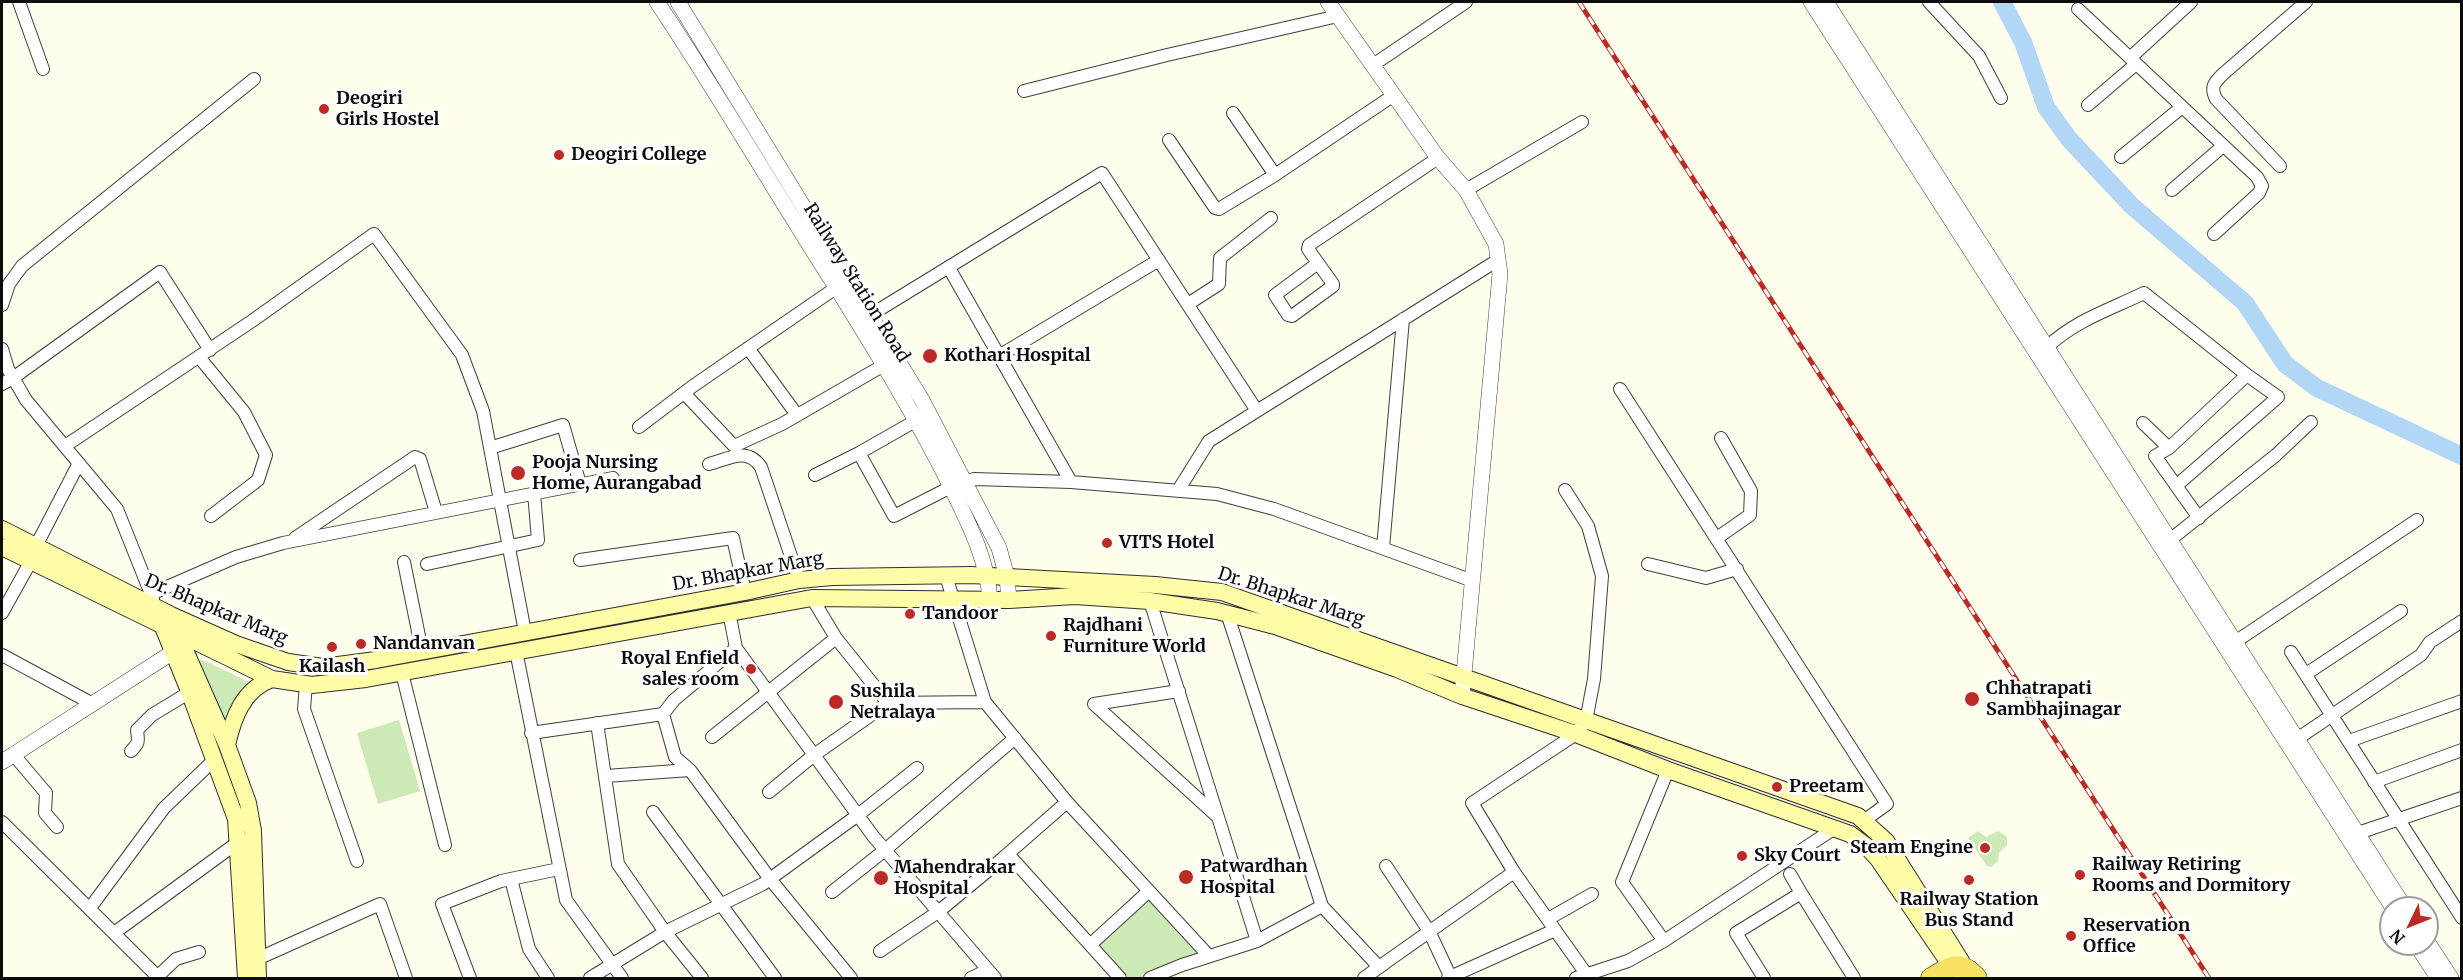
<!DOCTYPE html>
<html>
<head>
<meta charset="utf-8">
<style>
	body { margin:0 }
	#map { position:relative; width:2463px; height:980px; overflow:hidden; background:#fffdec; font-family:Merriweather,serif }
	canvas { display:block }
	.frame { position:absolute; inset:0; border:3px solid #0c0c0c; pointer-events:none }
	.north { position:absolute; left:2379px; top:896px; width:60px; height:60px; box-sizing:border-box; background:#fff; border:2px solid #9e9e9e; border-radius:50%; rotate:227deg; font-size:16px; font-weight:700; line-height:24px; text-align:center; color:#0c0c0c }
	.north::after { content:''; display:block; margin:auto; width:21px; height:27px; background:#bc2a25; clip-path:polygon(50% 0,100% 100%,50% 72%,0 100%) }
</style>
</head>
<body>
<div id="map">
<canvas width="2463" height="980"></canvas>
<div class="frame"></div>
<div class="north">N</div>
</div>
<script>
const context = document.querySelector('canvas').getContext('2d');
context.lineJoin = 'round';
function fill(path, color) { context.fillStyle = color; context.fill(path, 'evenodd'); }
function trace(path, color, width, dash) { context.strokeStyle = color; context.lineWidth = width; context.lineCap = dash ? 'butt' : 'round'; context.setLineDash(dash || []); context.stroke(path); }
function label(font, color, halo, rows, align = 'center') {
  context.font = font + ' Merriweather,serif'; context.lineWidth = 6; context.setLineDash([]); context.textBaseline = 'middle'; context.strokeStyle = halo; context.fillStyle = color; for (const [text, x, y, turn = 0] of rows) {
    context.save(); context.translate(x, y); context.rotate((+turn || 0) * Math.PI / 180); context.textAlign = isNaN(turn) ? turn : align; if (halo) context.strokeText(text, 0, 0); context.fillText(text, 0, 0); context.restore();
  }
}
fill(new Path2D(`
	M201 659 249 682 240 691 225 722 199 663Z
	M399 720 420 791 378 804 357 733Z
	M1978 831 1986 837 1998 831 2007 837V845L1999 853 1998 861 1991 867 1987 866 1968 838Z
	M1150 896 1200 954 1139 978H1126L1096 946Z`), '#cce9b6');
trace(new Path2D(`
	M2002 2 2023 42 2046 107 2069 139 2132 206 2245 303 2285 364 2317 388 2462 456`), '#b1d6f6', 18);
const minor = new Path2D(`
	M19 2 43 69
	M1929 2 1979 56 2001 98
	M2078 9 2257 177 2262 186 2259 193 2214 234
	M2130 58 2191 2
	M1373 65 1466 2
	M1024 91 1167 55 1338 16
	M2088 105 2136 64
	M1233 113 1275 175
	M1169 140 1215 208 1219 209 1275 175 1394 95
	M2121 157 2182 107
	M2280 166 2216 99C2210 87 2214 83 2223 74L2306 2
	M1466 190 1582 122
	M2172 190 2223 146
	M1318 263 1275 295 1288 315 1292 316 1333 286V284L1308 249 1309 245 1438 158
	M949 268 1071 482 1217 494 1274 509 1473 581
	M1188 304 1219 284 1220 258 1271 218
	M2 305 9 284 22 266 254 79
	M864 319 1102 173 1257 411
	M2047 347C2076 320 2109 310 2144 293L2247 375 2169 448 2155 456 2199 518
	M748 348 797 415
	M2 349 8 369 26 400 117 509 153 599
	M999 356 1159 260
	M199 357 244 412 266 455 258 480 211 516
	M2 384 13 378 160 272 210 350
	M1620 389 1887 804 1865 820
	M684 393 734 446 782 424 884 365
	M917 420 859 453 894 516 951 487 974 479 1071 482
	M2143 423 2169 448
	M639 427 693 386 843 283
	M65 446 252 321 374 234 462 355 483 411 525 632
	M490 448 563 425 580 484
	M709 464C729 459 747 446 761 467L799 580
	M815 475 859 453
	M2176 486 2278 397 2247 375
	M1179 489 1209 441 1498 260
	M1565 490 1588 526 1602 576 1594 679 1586 721 1576 734 1472 803 1514 872 1587 975
	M295 538 415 457 420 459 436 512
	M1717 538 1750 515 1751 491 1721 438
	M2170 540 2276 455 2311 422
	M36 546 79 463
	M1383 548 1403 319
	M580 560 733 538 745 592
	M404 562 422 651
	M427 564 538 540 534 493
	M1648 564 1706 578 1737 569
	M946 576 985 702 1067 802 1209 956
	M151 594 236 557 283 543 613 478
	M1150 601 1257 941
	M729 612 736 648 873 836 995 978
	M2 613 31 561
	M1227 613 1322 906 1379 967 1514 872
	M2235 642 2417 520
	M516 651 566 900 622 978
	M2291 652 2462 918
	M2 655 91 703
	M402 673 445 845
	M2306 674 2401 611
	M306 684 304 709 357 861
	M1179 691 1094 704 1218 817
	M888 703 985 702
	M663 714 674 700 736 648
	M597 723 618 864 665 932 702 978
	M531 733 663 714 675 757 690 770 770 879 851 978
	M712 737 836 638
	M2297 739 2421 655 2430 642 2462 621
	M2349 741 2462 701
	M131 751C140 742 138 741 137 730L152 715 190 692
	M13 754 46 793 45 813 57 827
	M606 776 690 770
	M2374 782 2462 750
	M769 792 814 755 888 703 836 638 812 598
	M653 812 775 978
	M2 822 159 978
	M2358 833 2462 798
	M1003 858 1067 802
	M1386 866 1429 931 1451 978
	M1790 874 1801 893
	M511 879 529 949 548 978
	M832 892 885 850 1015 738
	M90 908 164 808 215 759
	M1548 919 1592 894
	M114 933 241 840
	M1664 941 1622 882 1668 770
	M1090 945 1149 891
	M880 951 938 912 1008 854 1120 978
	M257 959 380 904 406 978
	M157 977 176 959 199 952
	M470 978 442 904 501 881 559 869
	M590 978 665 932 763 884 858 815 917 768
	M971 978 988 970
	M1150 978 1182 965 1257 941 1322 906
	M1364 978 1385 963
	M1448 978 1555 930
	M1576 978 1628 961 1664 941 1835 828
	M1764 978 1736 933 1801 893 1854 978`);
const tertiary = new Path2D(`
	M657 2C719 95 775 192 836 287 877 353 917 418 952 489 969 524 987 559 990 599
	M678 2 922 400 999 548 1007 577 1009 600
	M1328 2 1438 158 1466 190 1496 244 1500 274 1462 696
	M1811 2 2393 908
	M1826 2 2405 908
	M2 762 184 645
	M2427 941 2451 978
	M2416 944 2438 978`);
const secondary = new Path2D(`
	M2 529 171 615 236 644 288 662 323 667 376 660 745 592 799 580 832 577 971 575 1155 585 1222 592 1858 816 1886 841 1961 961 1963 978
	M2 547 272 679 312 685 366 679 812 598 1009 600 1075 596 1150 601 1217 611 1275 626 1397 669 1462 696 1576 734 1668 770 1850 834 1866 846 1878 859 1951 966 1953 977
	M161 622 187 686 236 819 246 978
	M176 630 227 745 248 803 253 831 258 978
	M227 745C233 718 243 689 272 679`);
const primary = new Path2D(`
	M1931 978C1950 967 1960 958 1977 978`);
trace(minor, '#3f3f3f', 14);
trace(tertiary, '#3f3f3f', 16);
trace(secondary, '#2e2e2e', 18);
trace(primary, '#1d1d1d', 21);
trace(minor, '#fff', 12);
trace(tertiary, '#fff', 15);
trace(secondary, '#fffca7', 16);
trace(primary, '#f8e063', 20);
const rail = new Path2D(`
	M1579 2 2209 978`);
trace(rail, '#bc2a25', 5);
trace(rail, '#fff', 3, [9]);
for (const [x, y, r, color] of [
	[324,109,6,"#bc2a25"],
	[559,155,6,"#bc2a25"],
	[930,356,8,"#bc2a25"],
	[518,473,8,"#bc2a25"],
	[1107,543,6,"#bc2a25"],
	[910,614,6,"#bc2a25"],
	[1051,636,6,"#bc2a25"],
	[361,644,6,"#bc2a25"],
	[332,647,6,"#bc2a25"],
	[751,669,6,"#bc2a25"],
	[1972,699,8,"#bc2a25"],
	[836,702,8,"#bc2a25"],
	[1777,787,6,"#bc2a25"],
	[1985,848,6,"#bc2a25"],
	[1742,856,6,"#bc2a25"],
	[2080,875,6,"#bc2a25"],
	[1186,877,8,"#bc2a25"],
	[881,878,8,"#bc2a25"],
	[1969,880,6,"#bc2a25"],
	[2071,936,6,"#bc2a25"]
]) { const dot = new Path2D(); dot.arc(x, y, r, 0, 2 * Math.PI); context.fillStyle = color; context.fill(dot); trace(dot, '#fff', 2); }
label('bold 18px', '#0c0c0c', '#fff', [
	["Deogiri",336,99],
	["Girls Hostel",336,120],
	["Deogiri College",571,155],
	["Kothari Hospital",944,356],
	["Pooja Nursing",532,463],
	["Home, Aurangabad",532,484],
	["VITS Hotel",1119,543],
	["Tandoor",922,614],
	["Rajdhani",1063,626],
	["Furniture World",1063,647],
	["Nandanvan",373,644],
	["Royal Enfield",739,659,"right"],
	["sales room",739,680,"right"],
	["Kailash",332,667,"center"],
	["Chhatrapati",1986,689],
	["Sambhajinagar",1986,710],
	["Sushila",850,692],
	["Netralaya",850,713],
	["Preetam",1789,787],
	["Steam Engine",1973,848,"right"],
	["Sky Court",1754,856],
	["Railway Retiring",2092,865],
	["Rooms and Dormitory",2092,886],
	["Patwardhan",1200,867],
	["Hospital",1200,888],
	["Mahendrakar",894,868],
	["Hospital",894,889],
	["Railway Station",1969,900,"center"],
	["Bus Stand",1969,921,"center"],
	["Reservation",2083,926],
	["Office",2083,947]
], 'left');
label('18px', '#0c0c0c', '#fff', [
	["Railway Station Road",856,283,58],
	["Dr. Bhapkar Marg",748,572,-10],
	["Dr. Bhapkar Marg",1291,597,18],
	["Dr. Bhapkar Marg",216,610,23]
]);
</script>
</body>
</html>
